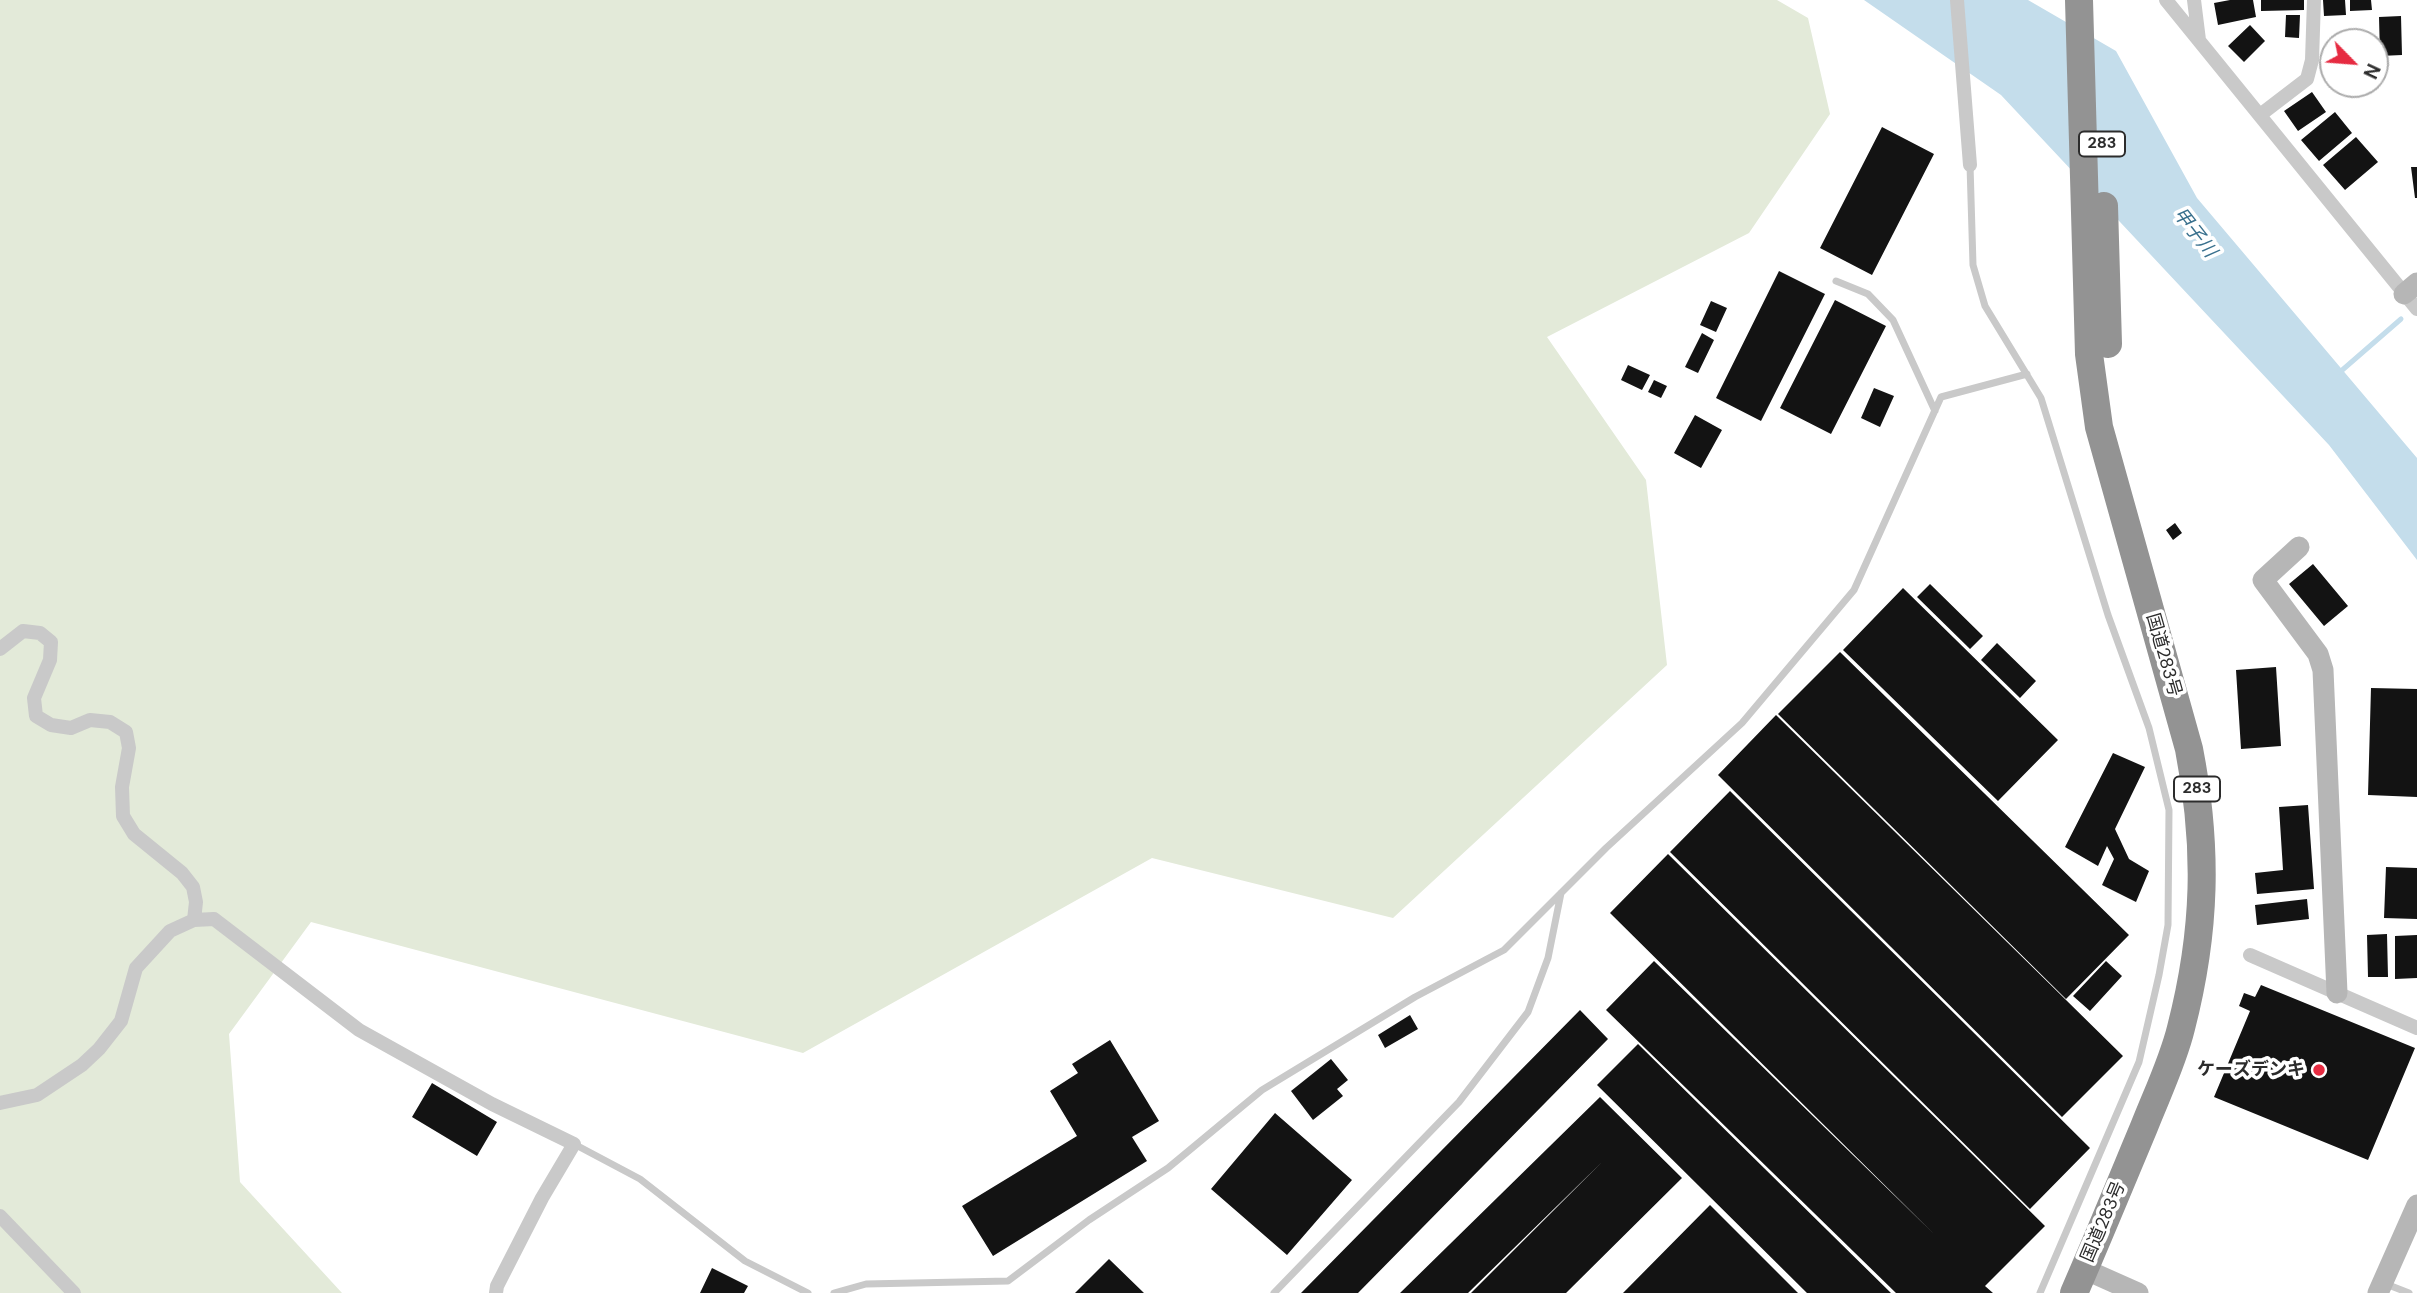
<!DOCTYPE html>
<html>
<head>
<meta charset="utf-8">
<style>
	body { margin:0 }
	#map { position:relative; width:2417px; height:1293px; overflow:hidden; background:#fff; font-family:"DM Sans",sans-serif }
	canvas { display:block }
	.north { position:absolute; left:2319px; top:28px; width:70px; height:70px; box-sizing:border-box; background:#fff; border:2px solid #ababab; border-radius:50%; rotate:115deg; font-size:19px; font-weight:700; line-height:28px; text-align:center; color:#2c2c2c }
	.north::after { content:''; display:block; margin:auto; width:24px; height:32px; background:#e62b41; clip-path:polygon(50% 0,100% 100%,50% 72%,0 100%) }
</style>
</head>
<body>
<div id="map">
<canvas width="2417" height="1293"></canvas>
<div class="north">N</div>
</div>
<script>
const context = document.querySelector('canvas').getContext('2d');
context.lineJoin = 'round';
function fill(path, color) { context.fillStyle = color; context.fill(path, 'evenodd'); }
function trace(path, color, width, dash) { context.strokeStyle = color; context.lineWidth = width; context.lineCap = dash ? 'butt' : 'round'; context.setLineDash(dash || []); context.stroke(path); }
function label(font, color, halo, rows, align = 'center') {
  context.font = font + ' "DM Sans","Noto Sans JP",sans-serif'; context.lineWidth = 7; context.setLineDash([]); context.textBaseline = 'middle'; context.strokeStyle = halo; context.fillStyle = color; for (const [text, x, y, turn = 0] of rows) {
    context.save(); context.translate(x, y); context.rotate((+turn || 0) * Math.PI / 180); context.textAlign = isNaN(turn) ? turn : align; if (halo) context.strokeText(text, 0, 0); context.fillText(text, 0, 0); context.restore();
  }
}
fill(new Path2D(`
	M0 0H1777L1808 18 1830 114 1749 233 1547 337 1646 480 1667 665 1393 918 1152 858 803 1053 311 922 229 1034 240 1182 342 1293H0Z`), '#e3ead9');
fill(new Path2D(`
	M1864 0H2028L2116 51 2197 198 2417 458V560L2329 445 2001 95Z`), '#c4ddeb');
trace(new Path2D(`
	M2340 372 2401 319`), '#c4ddeb', 5);
fill(new Path2D(`
	M2230 0H2253L2256 17 2218 25 2214 3Z
	M2261 0H2304V10L2261 11Z
	M2323 0H2345L2346 15 2324 16Z
	M2350 0H2371L2372 10 2350 11Z
	M2286 15H2300L2299 38 2285 37Z
	M2401 16 2402 55 2380 56 2379 17Z
	M2250 25 2265 41 2244 62 2228 46Z
	M2333 61V80H2328V62Z
	M2312 92 2326 112 2298 131 2284 111Z
	M2335 112 2352 133 2319 161 2301 140Z
	M1882 127 1934 154 1872 275 1820 248Z
	M2356 137 2378 162 2345 190 2323 165Z
	M2411 167H2417V198H2415Z
	M1779 271 1825 294 1761 421 1716 398Z
	M1835 300 1886 326 1831 434 1780 408Z
	M1711 301 1727 308 1716 332 1700 325Z
	M1702 333 1714 340 1698 373 1685 367Z
	M1628 365 1650 375 1642 390 1621 380Z
	M1654 380 1667 386 1661 398 1648 392Z
	M1874 388 1894 396 1880 427 1861 418Z
	M1695 415 1722 430 1701 468 1674 453Z
	M2175 523 2182 533 2173 540 2166 530Z
	M2313 564 2348 606 2324 626 2289 584Z
	M1930 584 1983 636 1970 649 1917 597Z
	M1903 588 2058 740 1998 801 1843 650Z
	M1997 643 2036 681 2020 698 1981 660Z
	M1840 652 2129 935 2066 999 1778 714Z
	M2276 667 2281 746 2241 749 2236 670Z
	M2371 688 2417 689V797L2368 795Z
	M1776 715 2123 1056 2062 1117 1718 775Z
	M2113 753 2145 767 2115 829 2129 859 2149 871 2136 902 2102 885 2114 859 2107 846 2098 866 2065 847Z
	M1730 791 2090 1148 2030 1209 1670 852Z
	M2308 805 2314 889 2257 894 2255 873 2283 870 2279 807Z
	M1668 854 2045 1226 1985 1286 1993 1293H1896L1606 1010 1654 961 1935 1235 1610 913Z
	M2386 867 2417 868V919L2384 918Z
	M2307 899 2309 919 2257 925 2255 905Z
	M2387 934 2388 977H2368L2367 935Z
	M2417 935V978L2395 979V936Z
	M2106 961 2122 976 2090 1011 2073 996Z
	M2261 985 2415 1048 2368 1160 2214 1097 2250 1011 2239 1006 2244 993 2255 997Z
	M1580 1010 1608 1039 1358 1293H1301Z
	M1410 1015 1418 1029 1385 1048 1378 1035Z
	M1110 1040 1159 1121 1132 1137 1147 1161 993 1256 962 1206 1077 1136 1050 1091 1078 1073 1072 1064Z
	M1638 1044 1891 1293H1807L1597 1085Z
	M1331 1059 1348 1080 1337 1089 1343 1096 1313 1120 1291 1091Z
	M432 1083 497 1122 477 1156 412 1117Z
	M1600 1097 1682 1178 1566 1293H1471L1602 1162 1468 1293H1400Z
	M1275 1113 1352 1180 1287 1255 1211 1189Z
	M1710 1205 1798 1293H1623Z
	M1109 1259 1144 1293H1075Z
	M712 1268 748 1286 744 1293H700Z`), '#131313');
trace(new Path2D(`
	M1970 165 1973 265 1985 306 2041 398 2108 615 2149 728 2169 810 2168 925 2159 975 2139 1062 2040 1293
	M1836 281 1868 294 1893 320 1935 411
	M574 1144 640 1179 745 1261 808 1293
	M2386 1284 2409 1293
	M834 1293 866 1284 1008 1281 1089 1220 1168 1168 1262 1090 1415 997 1504 950 1606 848 1742 723 1854 590 1941 397 2027 374
	M1274 1293 1459 1102 1528 1012 1548 958 1561 893`), '#c9c9c9', 7);
trace(new Path2D(`
	M1957 0 1970 165
	M2166 0 2417 309
	M2194 0 2199 40
	M2260 115 2307 79 2312 60 2314 0
	M0 649 23 631 40 633 51 642 50 660 34 698 36 716 51 725 71 728 90 720 110 722 126 732 129 748 122 787 123 816 134 834 182 873 193 887 196 902 194 920
	M2250 955 2417 1028
	M0 1103 37 1095 82 1065 99 1049 121 1021 136 968 170 931 194 920 214 919 359 1030 492 1104 574 1144 542 1198 497 1286 496 1293
	M0 1216 74 1293`), '#c9c9c9', 14);
trace(new Path2D(`
	M2404 294 2417 283
	M2299 547 2263 580 2318 654 2323 670 2337 993
	M2084 1269 2138 1293
	M2378 1293 2417 1205`), '#b6b6b6', 21);
trace(new Path2D(`
	M2104 206 2108 344
	M2074 1293C2098 1238 2121 1182 2144 1127 2157 1094 2173 1061 2181 1028 2206 931 2208 847 2189 749L2099 427 2089 354 2079 0`), '#939393', 28);
for (const [x, y, r, color] of [
	[2319,1070,7,"#e62b41"]
]) { const dot = new Path2D(); dot.arc(x, y, r, 0, 2 * Math.PI); context.fillStyle = color; context.fill(dot); trace(dot, '#fff', 2.5); }
for (const [x, y, w] of [
	[2102,144,46],
	[2197,789,46]
]) { const box = new Path2D(); box.roundRect(x - w / 2, y - 12.5, w, 25, 5); context.fillStyle = '#fff'; context.fill(box); trace(box, '#2c2c2c', 2); }
label('bold 16px', '#2c2c2c', null, [
	["283",2102,144],
	["283",2197,789]
]);
label('18px', '#2c2c2c', '#fff', [
	["国道283号",2163,655,74],
	["国道283号",2104,1222,-67]
]);
label('bold 18px', '#2c2c2c', '#fff', [
	["ケーズデンキ",2305,1070]
], 'right');
label('italic 19px', '#3a718e', '#fff', [
	["甲子川",2194,233,52]
]);
</script>
</body>
</html>
